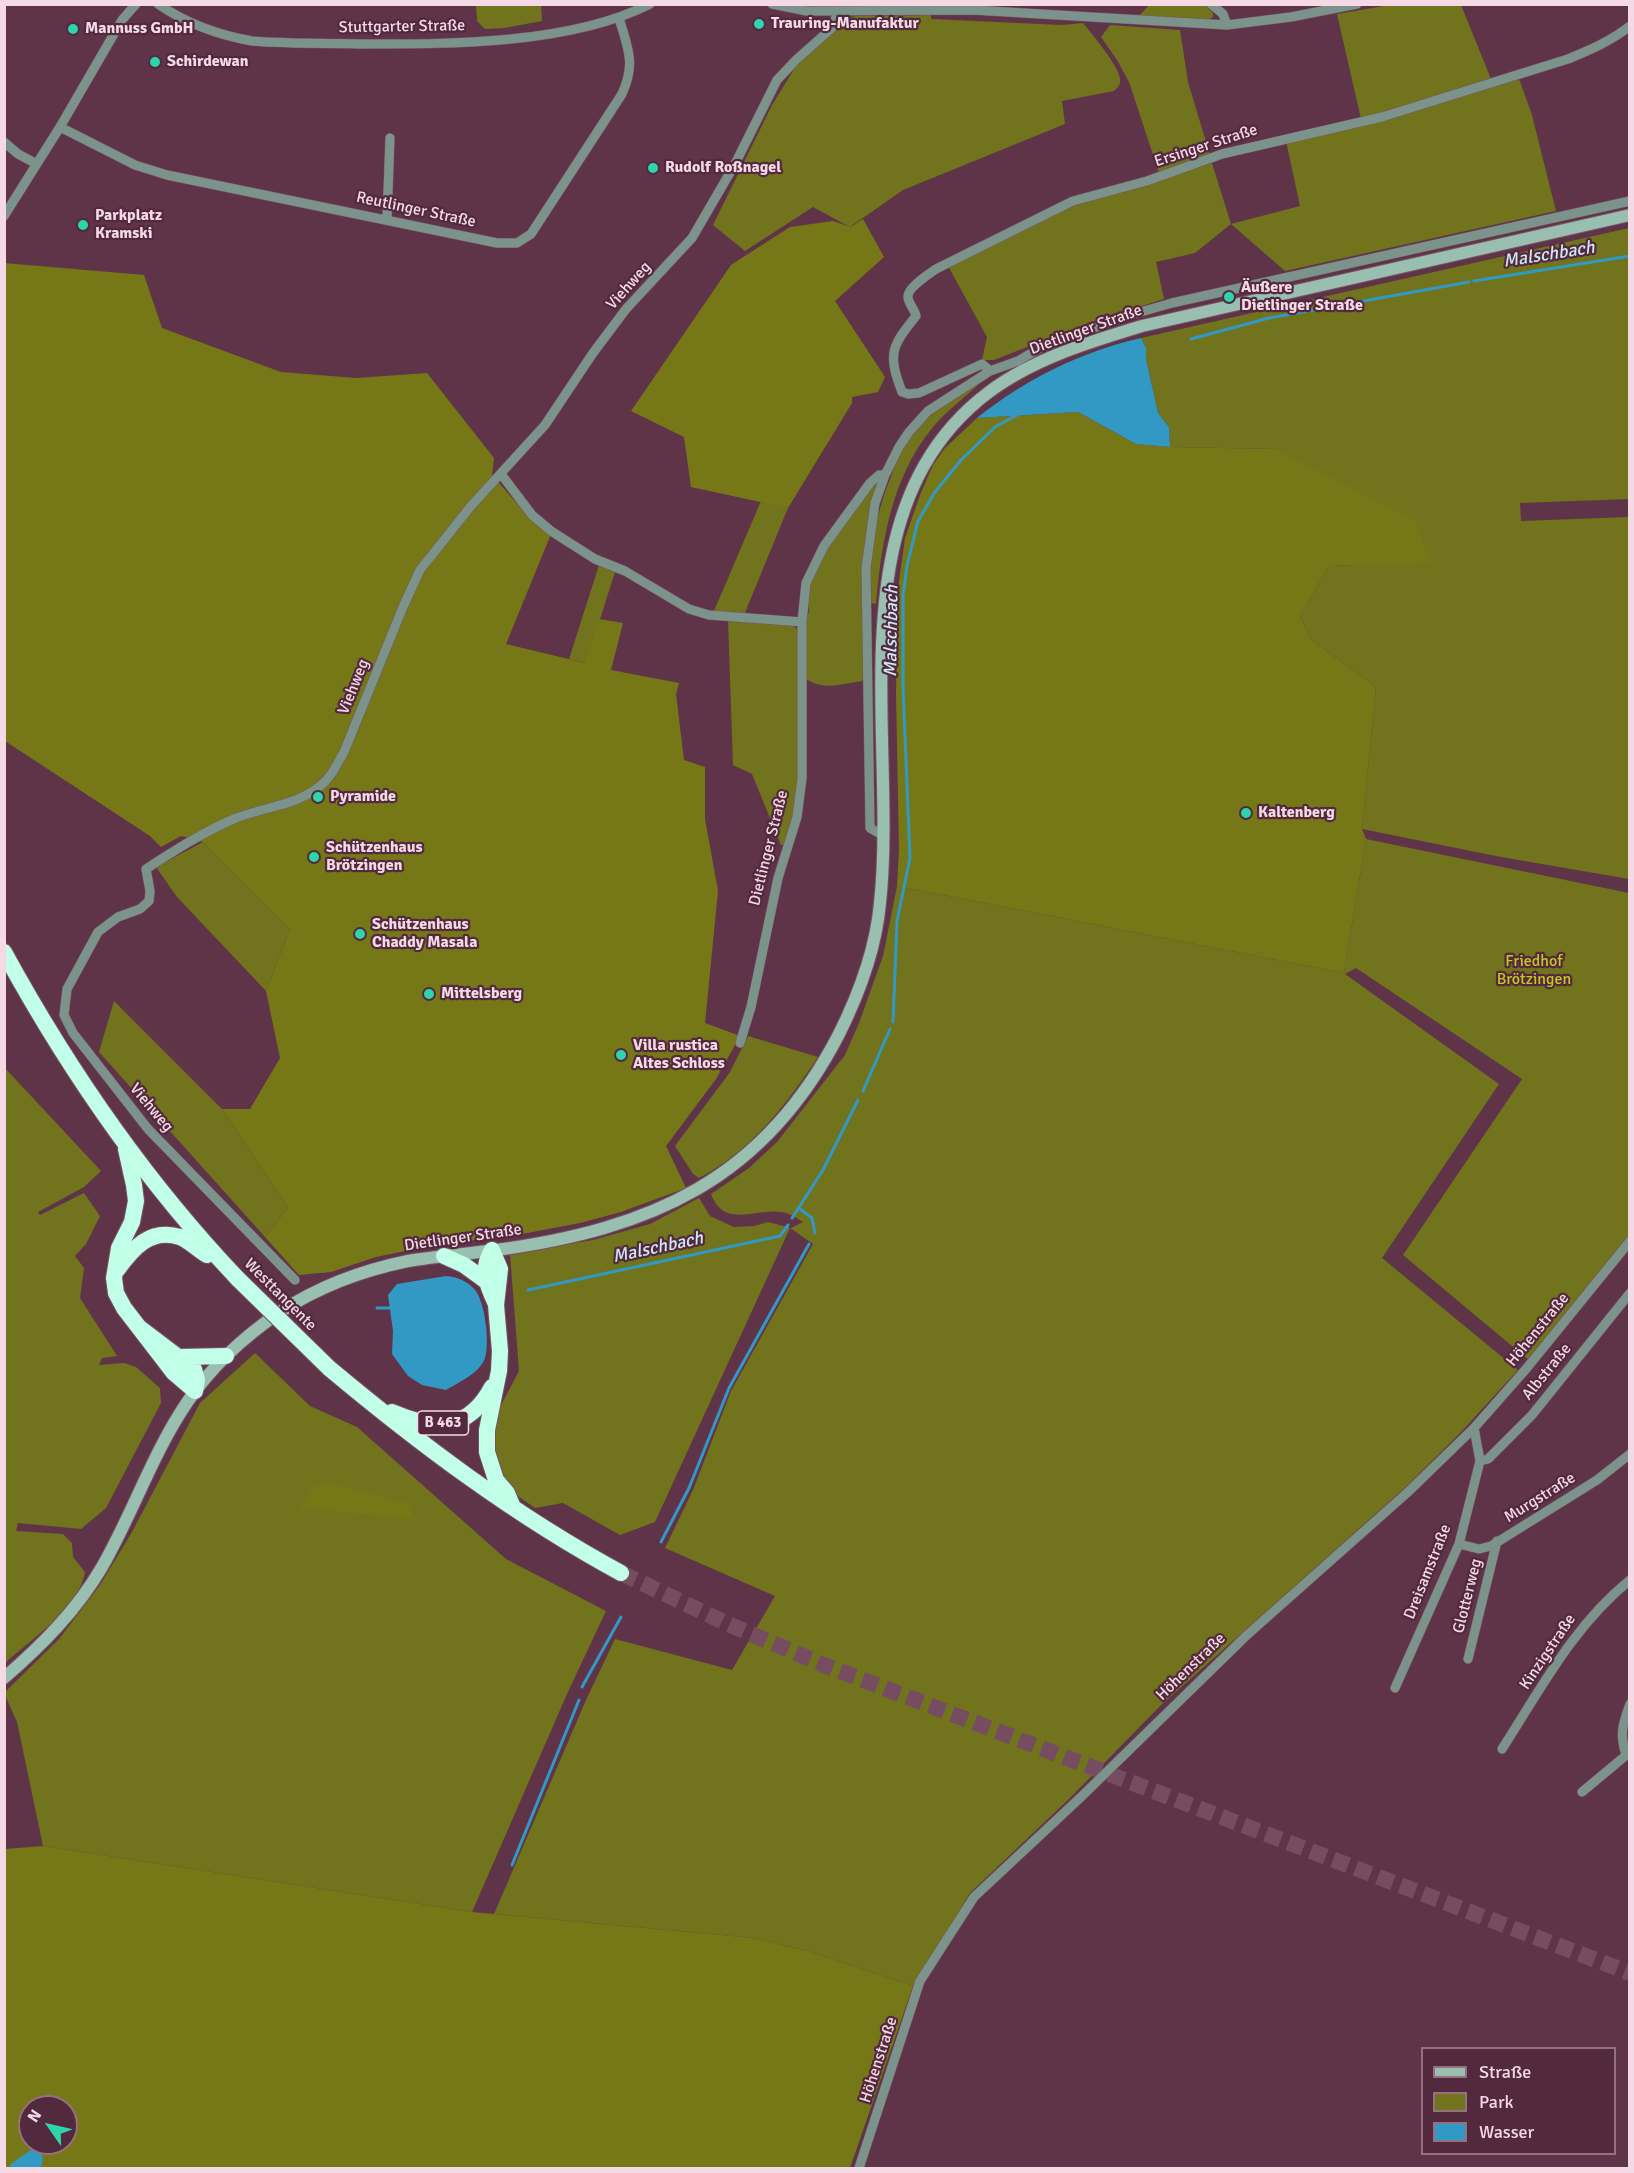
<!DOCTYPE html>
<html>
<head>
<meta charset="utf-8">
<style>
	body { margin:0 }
	#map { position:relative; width:1634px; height:2173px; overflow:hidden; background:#5f3448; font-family:Signika,sans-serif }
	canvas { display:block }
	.frame { position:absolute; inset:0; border:6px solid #f5dae5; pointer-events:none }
	.legend { position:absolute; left:1421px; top:2047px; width:195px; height:108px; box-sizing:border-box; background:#53293e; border:2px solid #947081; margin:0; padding:8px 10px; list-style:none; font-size:18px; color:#f5dae5 }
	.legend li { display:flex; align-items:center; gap:12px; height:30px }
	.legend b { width:30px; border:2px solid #947081 }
	.north { position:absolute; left:18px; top:2095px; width:60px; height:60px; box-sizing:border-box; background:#53293e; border:2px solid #947081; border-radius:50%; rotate:304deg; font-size:16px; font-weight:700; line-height:24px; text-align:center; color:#f5dae5 }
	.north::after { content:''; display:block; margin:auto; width:21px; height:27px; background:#2ed4ab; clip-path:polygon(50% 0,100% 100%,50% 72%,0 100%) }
</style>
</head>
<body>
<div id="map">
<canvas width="1634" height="2173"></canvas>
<div class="frame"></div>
<ul class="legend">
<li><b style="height:8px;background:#98bfb0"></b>Straße</li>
<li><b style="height:16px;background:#71731d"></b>Park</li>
<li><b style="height:16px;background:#3299c5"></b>Wasser</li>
</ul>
<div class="north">N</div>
</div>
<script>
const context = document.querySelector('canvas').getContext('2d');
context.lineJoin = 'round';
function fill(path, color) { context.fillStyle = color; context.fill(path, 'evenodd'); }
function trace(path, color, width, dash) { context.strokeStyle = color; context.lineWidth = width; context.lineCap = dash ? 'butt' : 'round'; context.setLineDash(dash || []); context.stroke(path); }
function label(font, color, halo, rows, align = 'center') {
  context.font = font + ' Signika,sans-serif'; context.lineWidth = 4.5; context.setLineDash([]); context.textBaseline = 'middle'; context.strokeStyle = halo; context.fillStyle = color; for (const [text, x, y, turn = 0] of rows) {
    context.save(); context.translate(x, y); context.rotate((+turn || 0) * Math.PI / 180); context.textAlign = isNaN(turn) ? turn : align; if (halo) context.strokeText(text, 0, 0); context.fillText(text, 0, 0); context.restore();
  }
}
fill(new Path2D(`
	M1150 4 1205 5 1213 13V17L1208 20 1139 16Z
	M476 5H541L542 21 504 28 485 29 477 21Z
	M1390 5H1461L1491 79 1361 119 1337 14Z
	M931 15V19L1062 25 1083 23C1092 34 1119 66 1120 79 1121 85 1117 88 1114 91L1062 101 1065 124 903 190 850 227 813 207 745 251 713 225 772 105 801 58 836 31 848 18 856 16Z
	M1110 25 1180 30 1188 82 1210 155 1159 173 1129 82 1117 60 1101 37Z
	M1518 76 1532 115 1556 211 1285 271 1231 224 1195 253 1156 262 1164 299 1088 323 994 360H982L987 337 948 266 1076 203 1211 160 1231 224 1300 206 1286 141Z
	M1629 228V499L1520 503 1521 521 1629 517V879L1501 857 1362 829 1376 687 1311 640 1300 616 1329 566 1429 562 1277 449 1170 447 1169 427 1158 413 1146 359V348L1141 338Z
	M977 382 978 385C966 396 952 407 940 419 893 470 882 537 876 604L871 603C867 559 875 515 892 474 894 467 896 459 900 452 918 422 947 400 977 382Z
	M875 482 878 483C857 546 864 610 866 675L862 681C841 684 820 692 803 676L804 625 809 611 807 598 808 584 829 545Z
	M761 501 788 508 744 615 714 611Z
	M600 562 616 569 586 663 569 659Z
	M728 620 791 624 797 629 799 786 794 816 784 845H781L752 774 733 765Z
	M1366 839 1629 893V1236L1530 1361 1403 1255 1522 1079 1356 968 1345 974 1499 1084 1382 1258 1518 1370 1462 1431 1408 1485 1160 1706 1071 1797 970 1893 913 1986 808 1951 754 1938 494 1914 586 1700 615 1639 732 1670 775 1596 665 1548 693 1490 731 1391 813 1244 790 1228 655 1522 620 1535 563 1503 535 1508 519 1497 508 1486 492 1453 494 1432 499 1409 519 1371 510 1254 593 1240 650 1224 699 1198 710 1216 734 1227 754 1226 768 1222 791 1228 803 1222C797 1218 789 1213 782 1212 755 1208 724 1229 711 1194L749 1168 777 1142 845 1055 859 1023 883 956 897 886 1344 973Z
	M203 842 290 929 266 991 177 897 156 867Z
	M114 1001 222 1109 288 1208 265 1237 99 1052Z
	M748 1036 818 1057C786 1105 751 1151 699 1178L693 1174 675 1146 730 1072Z
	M4 1067 101 1171 84 1187 38 1212 40 1215 84 1193 100 1216 86 1244 75 1256 84 1268 80 1298 117 1356 102 1358 99 1365 124 1363 136 1367 160 1388 161 1403 106 1508 81 1529 18 1523 16 1531 63 1534 72 1543 73 1557 85 1572C80 1607 29 1641 5 1663Z
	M255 1353 310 1406 357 1427 506 1559 606 1611 567 1694 472 1912 43 1846 17 1722 4 1693 59 1639 100 1585 132 1532 200 1403Z`), '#71731d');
fill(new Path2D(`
	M863 219 884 257 835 301 885 377 878 392 852 397V403L788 508 691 487 684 437 631 411 731 265 790 227 833 221 851 227Z
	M4 263 144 275 162 328 281 372 356 378 427 373 494 458 492 475 527 515 551 534 506 644 585 663 599 619 623 623 611 670 679 683 676 694 684 760 705 767V819L718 891 705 1023 740 1036 716 1079 666 1146 686 1188 621 1212 580 1223 511 1236 440 1244 376 1257 331 1272 299 1275 265 1237 288 1208 222 1109H250L280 1058 266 991 290 929 203 842 181 836 161 847 150 836 5 741Z
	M1078 412 1136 444 1170 447 1277 449 1416 522 1430 563 1329 566 1300 616 1311 640 1376 687 1362 829 1366 839 1344 973 897 886 899 850 896 692 899 581 905 538 920 495 933 465 945 448 977 418Z
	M328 1482 409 1504 416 1519 300 1508 315 1485Z
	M43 1846 472 1912 754 1938 808 1951 913 1986 850 2168H5V1849ZM30 2107H66V2143H30Z`), '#767818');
fill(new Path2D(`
	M1141 338 1146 348V359L1158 413 1169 427 1170 447 1136 444 1078 412 977 418C1026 379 1080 352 1141 338Z
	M446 1276C457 1277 468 1281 475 1290 485 1302 490 1343 485 1358 479 1374 459 1382 446 1390L422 1385 408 1376 392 1354 393 1331 388 1295 397 1284Z
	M32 2149C44 2149 44 2159 41 2168H9L11 2164Z`), '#3299c5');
trace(new Path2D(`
	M1474 281 1630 256
	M1191 339 1269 318 1469 282
	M893 1022 897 921 910 858 903 688V596L907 566 918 521 935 492 961 460 995 427 1019 414
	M863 1091 890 1029
	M800 1209 812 1218 815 1233
	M792 1218 823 1170 858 1100
	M528 1290 780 1236 788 1225
	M377 1308H393
	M661 1542 689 1488 729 1388 809 1244
	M582 1687 621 1617
	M512 1865 579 1700`), '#3299c5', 3);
trace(new Path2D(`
	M621 1573 728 1624 824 1665 1630 1973`), '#764d60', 16, [16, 8]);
const street = new Path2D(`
	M158 4C187 24 218 35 252 41 290 44 328 43 366 44 453 44 571 44 650 4
	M772 4 807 11 973 10 1227 25 1291 17 1357 4
	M1211 4 1223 14 1227 25
	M60 127 135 165 167 175 497 243H517L531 234 622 94C636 63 628 49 619 18
	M4 142 18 154 37 164
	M4 216 60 127 122 20 136 4
	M387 219 390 138
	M990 371 982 364 919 393 908 394 902 392C887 353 892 346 916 316 915 310 908 303 908 297 907 288 929 274 936 269L1073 201 1147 181 1222 154 1382 117 1568 59C1590 50 1611 41 1630 26
	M501 474 532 515 551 531 595 559 625 571 689 609 709 615 802 622
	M884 836 870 828 866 568 875 503 885 475 899 447 909 432 928 411 990 371 1018 361 1040 348 1076 334 1130 315 1172 303 1630 201
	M740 1043 751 1007 778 878 797 817 802 778V622L806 583 824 546 870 483 879 475H885
	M295 1280 148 1129 73 1033 64 1015 67 989 98 932 118 917 140 909 149 901 150 891 146 869C174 851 203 832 234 819 262 807 296 806 320 786 331 778 337 764 344 752L403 607 420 570 471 506 545 425 593 353 626 309 692 238 735 164 777 80 797 59 832 28 838 11
	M1480 1461 1488 1459 1532 1415 1630 1293
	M1459 1544 1479 1549 1491 1546 1597 1480 1630 1454
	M1468 1659 1497 1541
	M1395 1688 1459 1544 1480 1461 1474 1428
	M1502 1749C1540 1690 1574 1625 1630 1580
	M1626 1754C1619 1735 1623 1723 1630 1704
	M1582 1792 1630 1752
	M859 2168 920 1981 974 1897 1081 1797 1247 1635 1408 1492 1474 1428 1526 1369 1630 1241`);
const secondary = new Path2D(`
	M4 1678C42 1645 77 1610 102 1567 133 1513 153 1452 188 1401 212 1366 245 1336 280 1312 318 1287 364 1270 408 1261 437 1256 467 1254 496 1250 651 1229 764 1180 839 1034 859 994 876 948 880 903 898 737 833 509 989 392 1033 359 1089 342 1142 326L1630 215`);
const highway = new Path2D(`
	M4 952C69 1071 145 1181 238 1279
	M126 1149 134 1185 136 1201 132 1222 119 1248 114 1278 116 1293 124 1308 174 1373 195 1391 197 1380 194 1369 140 1328
	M492 1250 500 1269 496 1305 500 1351 499 1371 487 1430V1452L496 1480 507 1493 512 1505
	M492 1250C480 1270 487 1285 496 1304
	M444 1256 464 1265 486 1281
	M117 1270C133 1248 150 1228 180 1237 190 1241 198 1250 207 1255
	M180 1357 226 1356
	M329 1368C421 1445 516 1516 621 1573
	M392 1412C434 1430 468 1432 492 1387`);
trace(street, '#7a5264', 10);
trace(secondary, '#7a5264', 14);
trace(highway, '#7a5264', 18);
trace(street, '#7b938a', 9);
trace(secondary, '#98bfb0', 12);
trace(highway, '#c2ffe9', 16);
const highwayBridge = new Path2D(`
	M238 1279 329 1368`);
trace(highwayBridge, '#7a5264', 18, []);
trace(highwayBridge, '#c2ffe9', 16);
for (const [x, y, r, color] of [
	[759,24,6,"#2ed4ab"],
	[73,29,6,"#2ed4ab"],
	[155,62,6,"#2ed4ab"],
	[653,168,6,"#2ed4ab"],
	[83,225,6,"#2ed4ab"],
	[1229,297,6,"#2ed4ab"],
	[318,797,6,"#2ed4ab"],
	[1246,813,6,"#2ed4ab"],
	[314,857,6,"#2ed4ab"],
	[360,934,6,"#2ed4ab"],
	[429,994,6,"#2ed4ab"],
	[621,1055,6,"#2ed4ab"]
]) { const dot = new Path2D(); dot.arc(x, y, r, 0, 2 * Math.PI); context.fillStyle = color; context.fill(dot); trace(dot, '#53293e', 2); }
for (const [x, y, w] of [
	[443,1423,51]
]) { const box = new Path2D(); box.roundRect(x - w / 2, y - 12, w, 24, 4.5); context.fillStyle = '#53293e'; context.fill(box); trace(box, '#f5dae5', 1.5); }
label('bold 15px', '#f5dae5', null, [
	["B 463",443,1423]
]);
label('bold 16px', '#f5dae5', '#53293e', [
	["Trauring-Manufaktur",771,24],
	["Mannuss GmbH",85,29],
	["Schirdewan",167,62],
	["Rudolf Roßnagel",665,168],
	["Parkplatz",95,216],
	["Kramski",95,234],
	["Äußere",1241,288],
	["Dietlinger Straße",1241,306],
	["Pyramide",330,797],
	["Kaltenberg",1258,813],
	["Schützenhaus",326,848],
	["Brötzingen",326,866],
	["Schützenhaus",372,925],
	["Chaddy Masala",372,943],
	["Mittelsberg",441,994],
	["Villa rustica",633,1046],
	["Altes Schloss",633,1064]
], 'left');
label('16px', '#f5dae5', '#53293e', [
	["Stuttgarter Straße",402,27,-1],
	["Ersinger Straße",1206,146,-18],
	["Reutlinger Straße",416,210,12],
	["Viehweg",629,286,-48],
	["Dietlinger Straße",1086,330,-20],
	["Viehweg",354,687,-68],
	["Dietlinger Straße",769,848,-76],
	["Viehweg",151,1108,50],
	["Dietlinger Straße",463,1238,-8],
	["Westtangente",280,1295,45],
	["Höhenstraße",1538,1330,-51],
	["Albstraße",1547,1372,-51],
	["Murgstraße",1540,1498,-32],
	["Dreisamstraße",1428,1572,-68],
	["Glotterweg",1468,1596,-76],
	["Kinzigstraße",1548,1652,-56],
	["Höhenstraße",1191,1667,-44],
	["Höhenstraße",879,2060,-72]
]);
label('16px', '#c8ca21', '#53293e', [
	["Friedhof",1534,962],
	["Brötzingen",1534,980]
]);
label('italic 18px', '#cde8f6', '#53293e', [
	["Malschbach",1549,255,-9],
	["Malschbach",892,631,-89],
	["Malschbach",658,1248,-12]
]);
</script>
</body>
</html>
